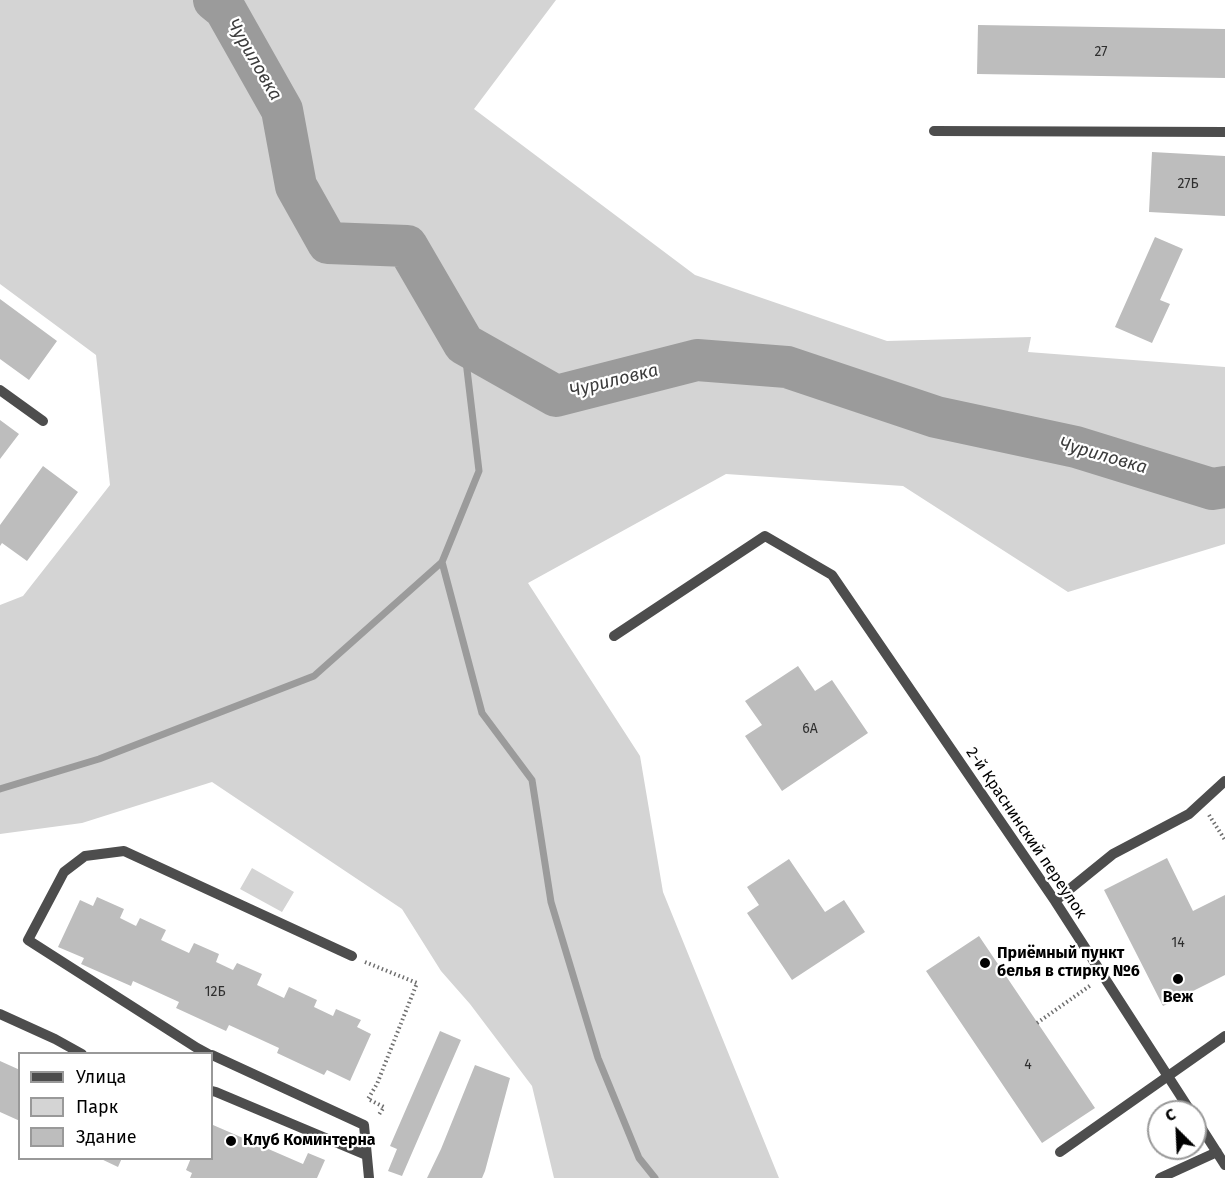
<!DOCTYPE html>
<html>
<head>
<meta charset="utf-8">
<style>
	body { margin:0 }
	#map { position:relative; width:1225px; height:1178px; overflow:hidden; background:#fff; font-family:"Fira Sans",sans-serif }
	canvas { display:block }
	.legend { position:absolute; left:18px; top:1052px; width:195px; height:108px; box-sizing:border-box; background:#fff; border:2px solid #999; margin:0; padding:8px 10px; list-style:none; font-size:18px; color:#000 }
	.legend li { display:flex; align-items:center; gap:12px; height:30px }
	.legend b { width:30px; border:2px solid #999 }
	.north { position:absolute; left:1147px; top:1100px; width:60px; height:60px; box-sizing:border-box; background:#fff; border:2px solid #999; border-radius:50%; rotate:336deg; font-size:16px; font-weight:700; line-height:24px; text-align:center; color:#000 }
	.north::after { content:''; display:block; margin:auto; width:21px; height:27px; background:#000; clip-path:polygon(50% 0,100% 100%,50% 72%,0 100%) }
</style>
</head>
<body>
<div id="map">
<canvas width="1225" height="1178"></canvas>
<ul class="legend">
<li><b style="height:8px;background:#4d4d4d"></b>Улица</li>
<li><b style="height:16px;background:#d4d4d4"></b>Парк</li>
<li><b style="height:16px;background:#bdbdbd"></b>Здание</li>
</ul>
<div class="north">С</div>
</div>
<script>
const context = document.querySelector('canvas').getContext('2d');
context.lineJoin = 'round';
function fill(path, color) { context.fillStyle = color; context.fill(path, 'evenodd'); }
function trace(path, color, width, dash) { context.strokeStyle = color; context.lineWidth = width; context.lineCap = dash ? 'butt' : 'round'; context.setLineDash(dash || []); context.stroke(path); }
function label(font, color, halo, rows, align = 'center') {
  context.font = font + ' "Fira Sans",sans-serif'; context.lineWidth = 4.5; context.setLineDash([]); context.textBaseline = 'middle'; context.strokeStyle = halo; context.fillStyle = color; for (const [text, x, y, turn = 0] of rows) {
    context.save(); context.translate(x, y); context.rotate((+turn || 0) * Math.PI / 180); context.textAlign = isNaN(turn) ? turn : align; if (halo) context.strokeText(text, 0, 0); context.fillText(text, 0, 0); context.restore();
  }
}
fill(new Path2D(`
	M0 0H556L474 109 695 275 887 341 1031 337 1028 352 1225 367V544L1068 592 903 486 726 474 528 583 640 756 663 892 779 1178H554L532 1086 470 1004 441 971 402 909 212 782 82 823 0 834V605L23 596 110 485 96 355 0 284Z
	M252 868 294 892 282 912 240 889Z`), '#d4d4d4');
trace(new Path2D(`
	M442 562 482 713 532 780 551 902 598 1058 639 1158 655 1178
	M0 789 99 759 314 676 442 562 479 471 464 344`), '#9b9b9b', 7);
trace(new Path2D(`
	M214 0 225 9 282 110 296 186 328 243 407 246 464 344 556 396 697 360 787 367 936 417 1076 447 1212 489 1225 487`), '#9b9b9b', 42);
fill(new Path2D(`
	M978 25 1225 29V78L977 74Z
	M1152 152 1225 156V216L1149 212Z
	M1155 237 1183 249 1160 300 1170 304 1152 343 1115 327Z
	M0 299 57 341 29 380 0 359Z
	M0 420 19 434 0 459Z
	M43 466 78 492 27 561 2 543 0 546V525Z
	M798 666 815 691 832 680 868 733 782 791 745 736 762 725 745 701Z
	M1167 858 1193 911 1225 895V975L1163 1006 1104 890Z
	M789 859 825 912 844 900 865 932 792 980 747 913 759 905 747 887Z
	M97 897 124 909 120 918 136 926 140 918 166 930 161 940 189 953 194 943 219 954 216 962 233 970 237 963 262 974 257 985 284 998 289 987 317 1000 314 1007 333 1016 336 1009 361 1020 357 1027 371 1034 350 1081 327 1070 324 1075 277 1053 279 1048 229 1025 226 1031 176 1008 179 1002 133 981 131 986 81 964 84 958 58 947 80 900 93 906Z
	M979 936 1095 1108 1042 1143 926 971Z
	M440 1031 461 1040 402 1176 388 1171 397 1149 390 1146Z
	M0 1061 20 1070V1121L0 1112Z
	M475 1065 510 1078 485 1171 482 1178H427L441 1149Z
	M213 1125 303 1164 308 1153 325 1160 317 1178H190L192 1173 186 1170 191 1158H212V1130Z
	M99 1158H122L118 1167Z`), '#bdbdbd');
trace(new Path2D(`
	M1209 815 1225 840
	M365 962 417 983 377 1084 368 1099 384 1107 378 1116
	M1037 1023 1091 985`), '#6f6f6f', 4, [1.5, 3]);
trace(new Path2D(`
	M934 131 1225 132
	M0 390 43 421
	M614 636 765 536 832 575 1055 901 1191 1112
	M1055 901 1113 854 1189 814 1225 781
	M0 1014 55 1039 82 1054
	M208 1054 197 1048 28 940 64 872 85 856 124 851 352 956
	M212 1055 364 1125 369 1178
	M212 1091 216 1092 366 1155
	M1195 1118 1225 1165
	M1060 1152 1225 1036
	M1160 1178 1217 1152`), '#4d4d4d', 10);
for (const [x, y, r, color] of [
	[985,963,6,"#000"],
	[1178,979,6,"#000"],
	[231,1141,6,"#000"]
]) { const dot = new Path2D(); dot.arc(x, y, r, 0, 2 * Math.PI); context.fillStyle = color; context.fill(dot); trace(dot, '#fff', 2); }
label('14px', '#2f2f2f', null, [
	["27",1101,52],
	["27Б",1188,184],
	["6А",810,729],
	["14",1178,943],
	["12Б",215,992],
	["4",1028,1065]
]);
label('16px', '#000', '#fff', [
	["2-й Краснинский переулок",1026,833,56]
]);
label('bold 16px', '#000', '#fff', [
	["Приёмный пункт",997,954],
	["белья в стирку №6",997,972],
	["Веж",1178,998,"center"],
	["Клуб Коминтерна",243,1141]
], 'left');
label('italic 18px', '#3c3c3c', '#fff', [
	["Чуриловка",254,60,60],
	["Чуриловка",614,381,-14],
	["Чуриловка",1103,456,16]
]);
</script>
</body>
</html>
